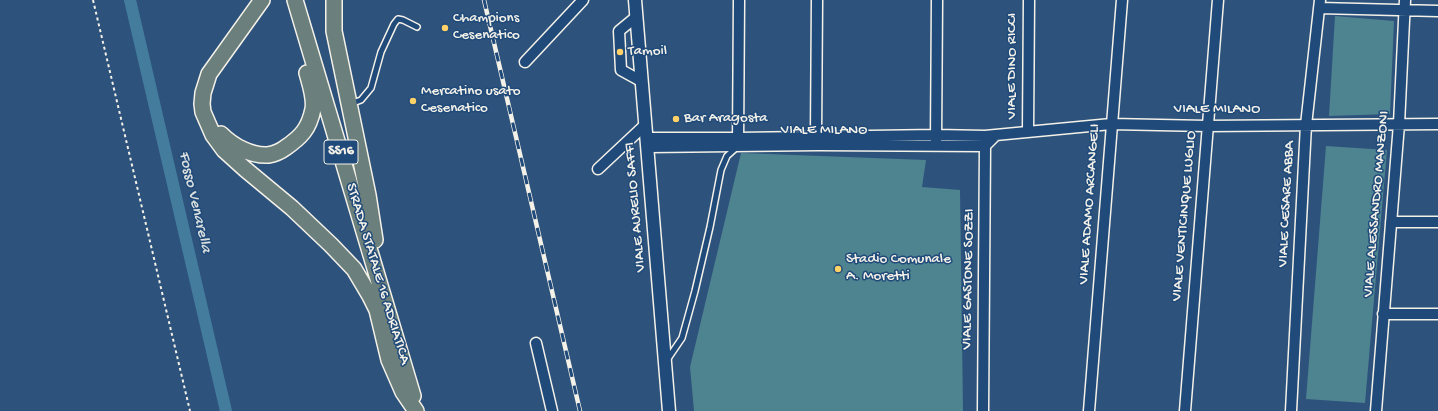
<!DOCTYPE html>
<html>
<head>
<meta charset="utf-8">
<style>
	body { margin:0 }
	canvas { display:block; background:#2d527c }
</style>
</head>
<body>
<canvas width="1438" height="411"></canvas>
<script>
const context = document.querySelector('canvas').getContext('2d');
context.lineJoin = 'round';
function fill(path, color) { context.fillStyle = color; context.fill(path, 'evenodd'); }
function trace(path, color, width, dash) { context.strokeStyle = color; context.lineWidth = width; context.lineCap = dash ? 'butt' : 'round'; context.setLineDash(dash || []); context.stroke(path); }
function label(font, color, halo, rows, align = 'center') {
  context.font = font + ' "Gochi Hand",sans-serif'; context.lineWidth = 3; context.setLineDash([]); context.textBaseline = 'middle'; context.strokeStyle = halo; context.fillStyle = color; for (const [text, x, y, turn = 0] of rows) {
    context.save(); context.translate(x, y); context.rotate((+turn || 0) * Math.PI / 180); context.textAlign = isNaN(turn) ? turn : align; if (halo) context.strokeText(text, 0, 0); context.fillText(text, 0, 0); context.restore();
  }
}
fill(new Path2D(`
	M1335 16 1394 21 1390 114 1329 116Z
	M1326 146 1387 150 1365 403 1306 399Z
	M741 153 926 160 922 187 960 190 963 411H694L690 367Z`), '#4e8390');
trace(new Path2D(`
	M130 0 226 411`), '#447c9e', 12);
const service = new Path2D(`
	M350 104 361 100 371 88 381 52 394 24 398 19 403 20 417 27
	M667 360 682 338 695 291 710 227 721 170 727 156 737 147`);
const minor = new Path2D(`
	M817 0 816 136 817 141
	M1319 8 1438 11
	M636 17 619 31 621 70 641 81
	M525 62 583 0
	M1028 131 1029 0
	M646 138H739L936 135 985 136 1111 124 1207 126 1438 124
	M936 142 937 0
	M738 144 739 0
	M648 147 818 145 985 146 996 135
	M598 169 645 125
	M1391 222H1438
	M1383 314H1438
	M536 343 552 411
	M983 411 985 146
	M1089 411 1122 0
	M1185 411 1218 0
	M1291 411 1306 125 1320 0
	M1376 411 1399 124 1405 0`);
const tertiary = new Path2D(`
	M635 0 669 411`);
const primary = new Path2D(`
	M262 0 209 74 203 93 202 104 203 112 213 135 224 150 245 169 292 208 331 245 354 269 370 296 377 310 389 360 403 392 416 411
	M295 0 413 396
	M334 0V31L368 195 375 240
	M221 134C233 146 251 156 268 155 274 154 281 151 285 148 301 137 309 129 313 109 315 98 310 84 307 73`);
trace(service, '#f4f1e8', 8);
trace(minor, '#f4f1e8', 13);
trace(tertiary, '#f4f1e8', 15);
trace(primary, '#f4f1e8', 18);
trace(new Path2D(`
	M93 0 190 411`), '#f4f1e8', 2, [3, 3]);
trace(service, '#1f4a7a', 5);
trace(minor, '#1f4a7a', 10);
trace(tertiary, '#1f4a7a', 12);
trace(primary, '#6b7f7c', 15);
const rail = new Path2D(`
	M484 0 580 411`);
trace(rail, '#f4f1e8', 4.5);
trace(rail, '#1f4a7a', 3, [9]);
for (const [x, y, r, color] of [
	[445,28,4,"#ffd166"],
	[620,52,4,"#ffd166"],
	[413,101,4,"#ffd166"],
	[676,119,4,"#ffd166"],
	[838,269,4,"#ffd166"]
]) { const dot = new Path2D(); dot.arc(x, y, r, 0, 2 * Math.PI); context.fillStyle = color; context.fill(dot); trace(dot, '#1f4a7a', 1.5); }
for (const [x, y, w] of [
	[341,152,34]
]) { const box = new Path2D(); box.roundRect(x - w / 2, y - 12, w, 24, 3); context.fillStyle = '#1f4a7a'; context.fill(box); trace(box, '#f4f1e8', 1); }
label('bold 14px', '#f4f1e8', null, [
	["SS16",341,152]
]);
label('15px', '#f4f1e8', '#1f4a7a', [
	["Champions",453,19],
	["Cesenatico",453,36],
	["Tamoil",628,52],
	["Mercatino usato",421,92],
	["Cesenatico",421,109],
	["Bar Aragosta",684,119],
	["Stadio Comunale",846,260],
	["A. Moretti",846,277]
], 'left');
label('15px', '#f4f1e8', '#1f4a7a', [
	["VIALE DINO RICCI",1013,66,-90],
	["VIALE MILANO",1217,110],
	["VIALE MILANO",824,131],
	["VIALE ADAMO ARCANGELI",1090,204,-86],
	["VIALE CESARE ABBA",1287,204,-87],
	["VIALE ALESSANDRO MANZONI",1377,204,-85],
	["VIALE AURELIO SAFFI",636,207,-95],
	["VIALE VENTICINQUE LUGLIO",1185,216,-85],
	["STRADA STATALE 16 ADRIATICA",377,274,73],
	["VIALE GASTONE SOZZI",969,279,-89]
]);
label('italic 16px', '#dadfdd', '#1f4a7a', [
	["Fosso Venarella",194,202,77]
]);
</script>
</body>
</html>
